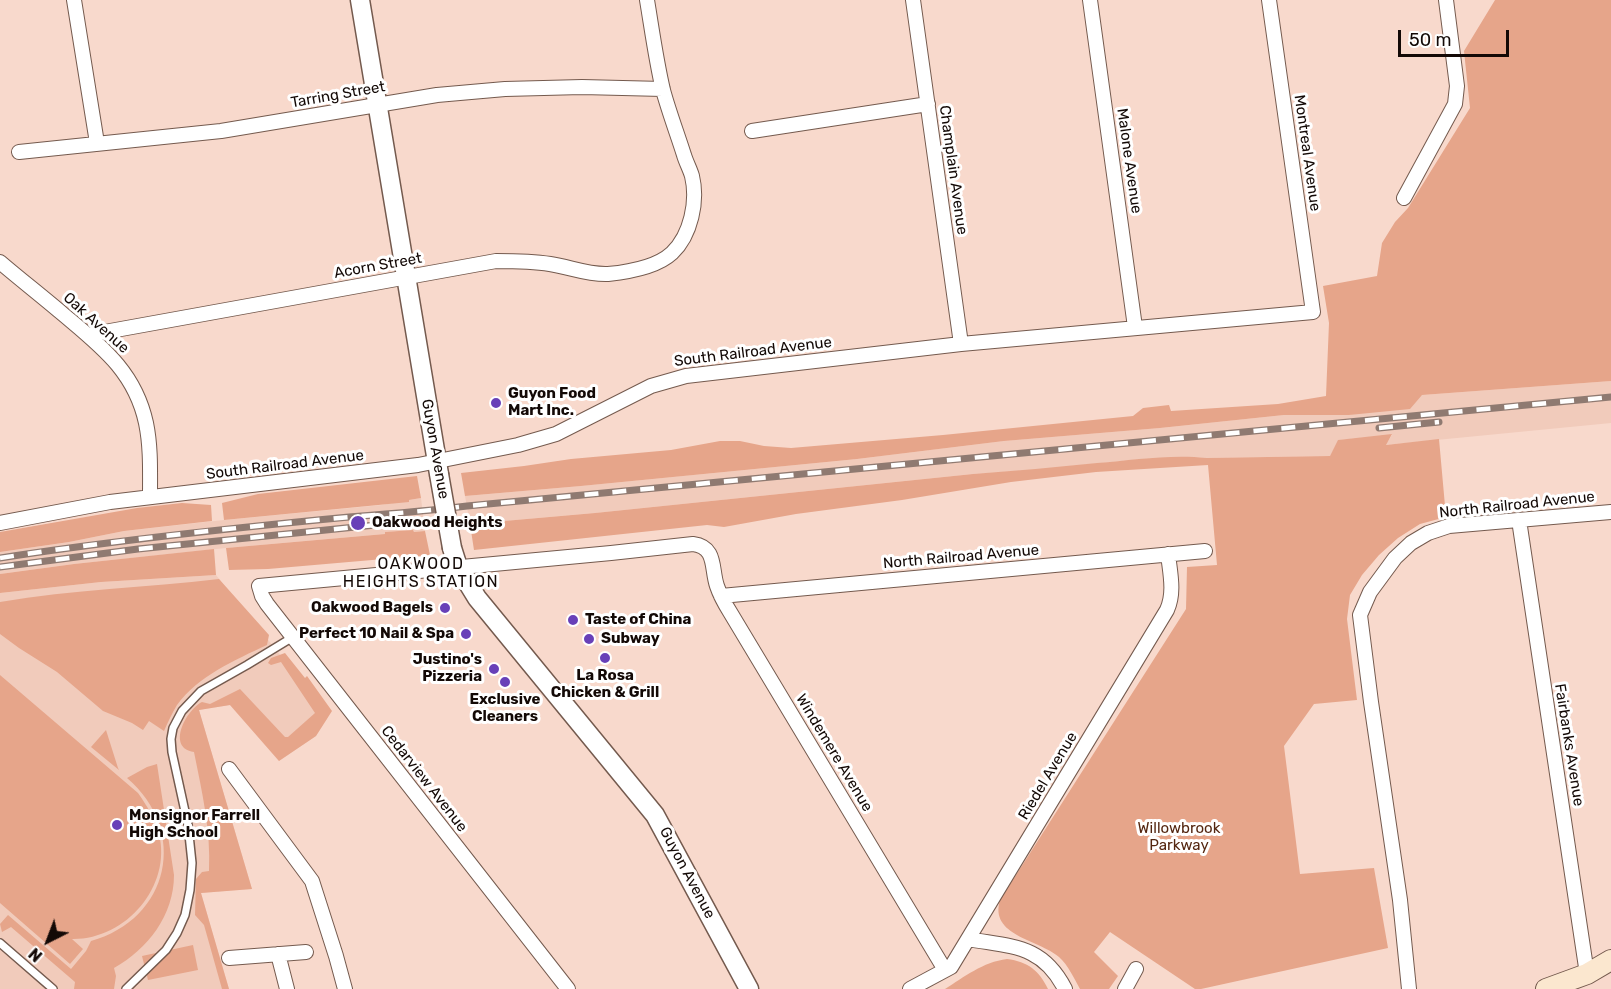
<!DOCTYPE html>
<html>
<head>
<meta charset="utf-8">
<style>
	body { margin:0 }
	#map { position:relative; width:1611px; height:989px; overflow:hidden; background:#f8d9cc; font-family:Rubik,sans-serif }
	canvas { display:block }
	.north { position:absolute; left:18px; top:911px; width:60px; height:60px; -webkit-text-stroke:4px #fff; paint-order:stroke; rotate:222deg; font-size:16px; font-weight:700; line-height:24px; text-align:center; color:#130906 }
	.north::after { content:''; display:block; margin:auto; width:21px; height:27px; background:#130906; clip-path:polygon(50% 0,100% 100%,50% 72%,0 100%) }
	.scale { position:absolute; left:1398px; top:30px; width:111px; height:27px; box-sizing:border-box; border:3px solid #130906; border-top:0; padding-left:8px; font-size:18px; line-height:21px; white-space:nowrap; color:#130906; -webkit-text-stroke:4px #fff; paint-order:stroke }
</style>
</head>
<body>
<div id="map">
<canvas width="1611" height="989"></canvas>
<div class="north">N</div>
<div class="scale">50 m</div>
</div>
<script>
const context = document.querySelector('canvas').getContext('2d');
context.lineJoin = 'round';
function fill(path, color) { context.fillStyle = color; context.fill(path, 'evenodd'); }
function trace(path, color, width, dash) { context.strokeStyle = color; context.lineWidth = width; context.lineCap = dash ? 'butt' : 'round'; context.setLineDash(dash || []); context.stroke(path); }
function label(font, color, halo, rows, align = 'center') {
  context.font = font + ' Rubik,sans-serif'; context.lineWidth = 6; context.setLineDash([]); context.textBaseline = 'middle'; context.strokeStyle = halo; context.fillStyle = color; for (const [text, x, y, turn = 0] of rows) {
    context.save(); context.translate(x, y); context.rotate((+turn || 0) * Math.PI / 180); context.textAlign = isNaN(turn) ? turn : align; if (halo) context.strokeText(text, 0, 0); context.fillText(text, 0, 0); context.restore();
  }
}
fill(new Path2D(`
	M1611 381V423L1385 445 1392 435 1339 440 1330 456 1207 458 1193 457 1142 459 1032 470 973 474 595 513 470 524 465 496 581 486 857 459 1004 441 1160 428 1284 415H1349L1422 395Z
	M421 498 425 531 414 532 413 530 386 532 385 534 226 548 74 564 0 574V552L69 542 124 531 224 520 382 505Z
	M216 575 302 682 328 717 316 736 279 761 230 705 199 710 252 889 201 893 229 989H0V593L101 582Z`), '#f1cbbb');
fill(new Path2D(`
	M1495 0H1611V381L1422 395 1410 409 1349 415H1284L1160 428 1004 441 857 459 581 486 465 496 461 473 524 466 571 459 671 450 720 441H740L764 446 791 448 943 435 1133 416 1143 408 1169 405 1171 411 1278 404 1326 396 1329 323 1323 286 1377 276 1382 243 1395 222 1408 208 1470 108 1464 51Z
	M1392 434 1386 445 1439 439 1446 517 1420 524 1398 538 1379 555 1362 575 1350 595 1347 619 1357 700 1314 704 1284 746 1300 874 1374 868 1388 948 1201 989H1195L1110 932 1094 952 1118 976 1109 989H1080C1074 978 1068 965 1059 957 1038 939 989 936 1000 900L1186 609 1187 567 1217 565 1208 465 1096 472 1011 482 902 500 796 514 724 527 707 525 474 550 470 524 595 513 973 474C1015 471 1056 467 1097 463 1133 460 1171 454 1207 458L1330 456 1338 440Z
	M417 476 421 498 409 500V502L224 520 222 503 258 494Z
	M182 503 211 505 212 521 124 531 69 542 0 552V532L137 508Z
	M413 530 414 532 425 531 430 555 268 569 229 570 226 548 385 534V532Z
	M214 549 216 575 101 582 0 593V574L74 564Z
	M219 579 269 635 267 645C235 660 198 676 177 705 172 713 168 722 164 731L149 721 143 730 132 723 103 711 57 672 19 648 0 634V602C73 589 146 588 219 579Z
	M285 653 305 678 307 676 332 711 316 736 279 761 230 705 199 710 252 889 201 893 229 989H222L204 925 195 915 196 879 202 872 209 871C211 830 202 792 194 752 166 748 186 710 202 702L210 704 240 689 285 737H288L315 713 281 662 271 665 268 663 271 658Z
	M0 675 138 793C147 806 155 818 159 834 172 887 125 940 72 939L83 949 70 964 0 903Z
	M106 730 118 768 119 770 91 747Z
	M157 764 174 875C174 915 148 949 114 968L116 976 114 989H74L75 982 11 927 2 932 0 924 8 915 71 969 86 951 91 941C170 919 189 831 127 778L147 767Z
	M193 945 198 970 148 980 142 956Z
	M1007 959C1028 962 1039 970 1048 989H945C964 977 983 962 1007 959Z`), '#e6a58a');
const service = new Path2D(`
	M0 943 53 989
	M126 989 166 950 177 933 185 915 190 890 192 863 188 825 172 752 171 739 173 728 182 711 201 691 247 665 293 637`);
const minor = new Path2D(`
	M74 0 97 143
	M913 0 961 344
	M1090 0 1135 327
	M752 131 928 104
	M19 152 221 131 437 95 505 89 582 87 663 89
	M1404 198 1455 104 1457 86 1446 0
	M0 262C21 280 43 297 64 315 102 347 135 372 146 423 151 447 150 472 150 497
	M88 335 496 261C514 261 532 261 550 264 570 267 588 275 608 274 628 272 657 267 672 253 691 235 698 201 692 176 690 169 686 162 684 155 677 133 669 112 663 90 656 60 652 30 647 0
	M1519 520 1587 974
	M0 523 110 502 418 465 518 445 556 434 651 386 686 376 961 344 1313 312 1269 0
	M721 596 1205 551
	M229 769 312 881 336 956 345 989
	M968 939C1011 947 1042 944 1065 989
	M278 954 287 989
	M229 958 306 952
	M568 989 267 604 262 596 259 586 611 553 693 544C717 547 711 569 717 586 720 595 725 604 730 612L945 970
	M910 989 951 967 1167 610C1175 592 1170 573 1168 554
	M1125 989 1136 969
	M1409 989 1400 900 1371 702 1360 615 1370 592 1395 558 1411 543 1428 533 1449 526 1611 512`);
const tertiary = new Path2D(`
	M360 0 439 474
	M452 548 458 567 477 598 655 815 749 989`);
const secondary = new Path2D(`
	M1546 989 1587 974 1611 960`);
trace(service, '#745a4e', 10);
trace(minor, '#745a4e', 16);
trace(tertiary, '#745a4e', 21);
trace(secondary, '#745a4e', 22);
trace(service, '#fff', 7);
trace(minor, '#fff', 14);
trace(tertiary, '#fff', 18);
trace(secondary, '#fbe7cf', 20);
const rail = new Path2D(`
	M1379 428 1439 422
	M0 558C116 540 232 528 349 517 388 514 427 511 467 506L1611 397
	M0 567 138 549 405 522`);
trace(rail, '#8f7a71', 7);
trace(rail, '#fff', 4.5, [14]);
const tertiaryBridge = new Path2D(`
	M439 474 452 548`);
trace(tertiaryBridge, '#745a4e', 21, []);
trace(tertiaryBridge, '#fff', 18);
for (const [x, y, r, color] of [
	[496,403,6,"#6840b8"],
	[358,523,8,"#6840b8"],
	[445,608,6,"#6840b8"],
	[573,620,6,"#6840b8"],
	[466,634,6,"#6840b8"],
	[589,639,6,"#6840b8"],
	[605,658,6,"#6840b8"],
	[494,669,6,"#6840b8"],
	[505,682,6,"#6840b8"],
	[117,825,6,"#6840b8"]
]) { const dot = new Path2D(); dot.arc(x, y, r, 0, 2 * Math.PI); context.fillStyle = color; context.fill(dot); trace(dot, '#fff', 2); }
label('15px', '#130906', '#fff', [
	["Tarring Street",338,95,-10],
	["Montreal Avenue",1307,153,82],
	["Malone Avenue",1129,161,82],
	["Champlain Avenue",953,170,82],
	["Acorn Street",378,266,-10],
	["Oak Avenue",96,323,42],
	["South Railroad Avenue",753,352,-7],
	["Guyon Avenue",435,449,80],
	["South Railroad Avenue",285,465,-7],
	["North Railroad Avenue",1517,505,-6],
	["North Railroad Avenue",961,557,-5],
	["Fairbanks Avenue",1569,745,81],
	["Windemere Avenue",834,753,59],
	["Riedel Avenue",1048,776,-59],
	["Cedarview Avenue",424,779,52],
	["Guyon Avenue",687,873,62]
]);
label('bold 15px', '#130906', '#fff', [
	["Guyon Food",508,394],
	["Mart Inc.",508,411],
	["Oakwood Heights",372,523],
	["Oakwood Bagels",433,608,"right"],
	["Taste of China",585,620],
	["Perfect 10 Nail & Spa",454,634,"right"],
	["Subway",601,639],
	["Justino's",482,660,"right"],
	["Pizzeria",482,677,"right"],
	["La Rosa",605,676,"center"],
	["Chicken & Grill",605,693,"center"],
	["Exclusive",505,700,"center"],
	["Cleaners",505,717,"center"],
	["Monsignor Farrell",129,816],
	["High School",129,833]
], 'left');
label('15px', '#542610', '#fff', [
	["Willowbrook",1179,829],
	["Parkway",1179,846]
]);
context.letterSpacing = '1.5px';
label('16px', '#130906', '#fff', [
	["OAKWOOD",421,564],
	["HEIGHTS STATION",421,582]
]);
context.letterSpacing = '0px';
</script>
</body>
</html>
